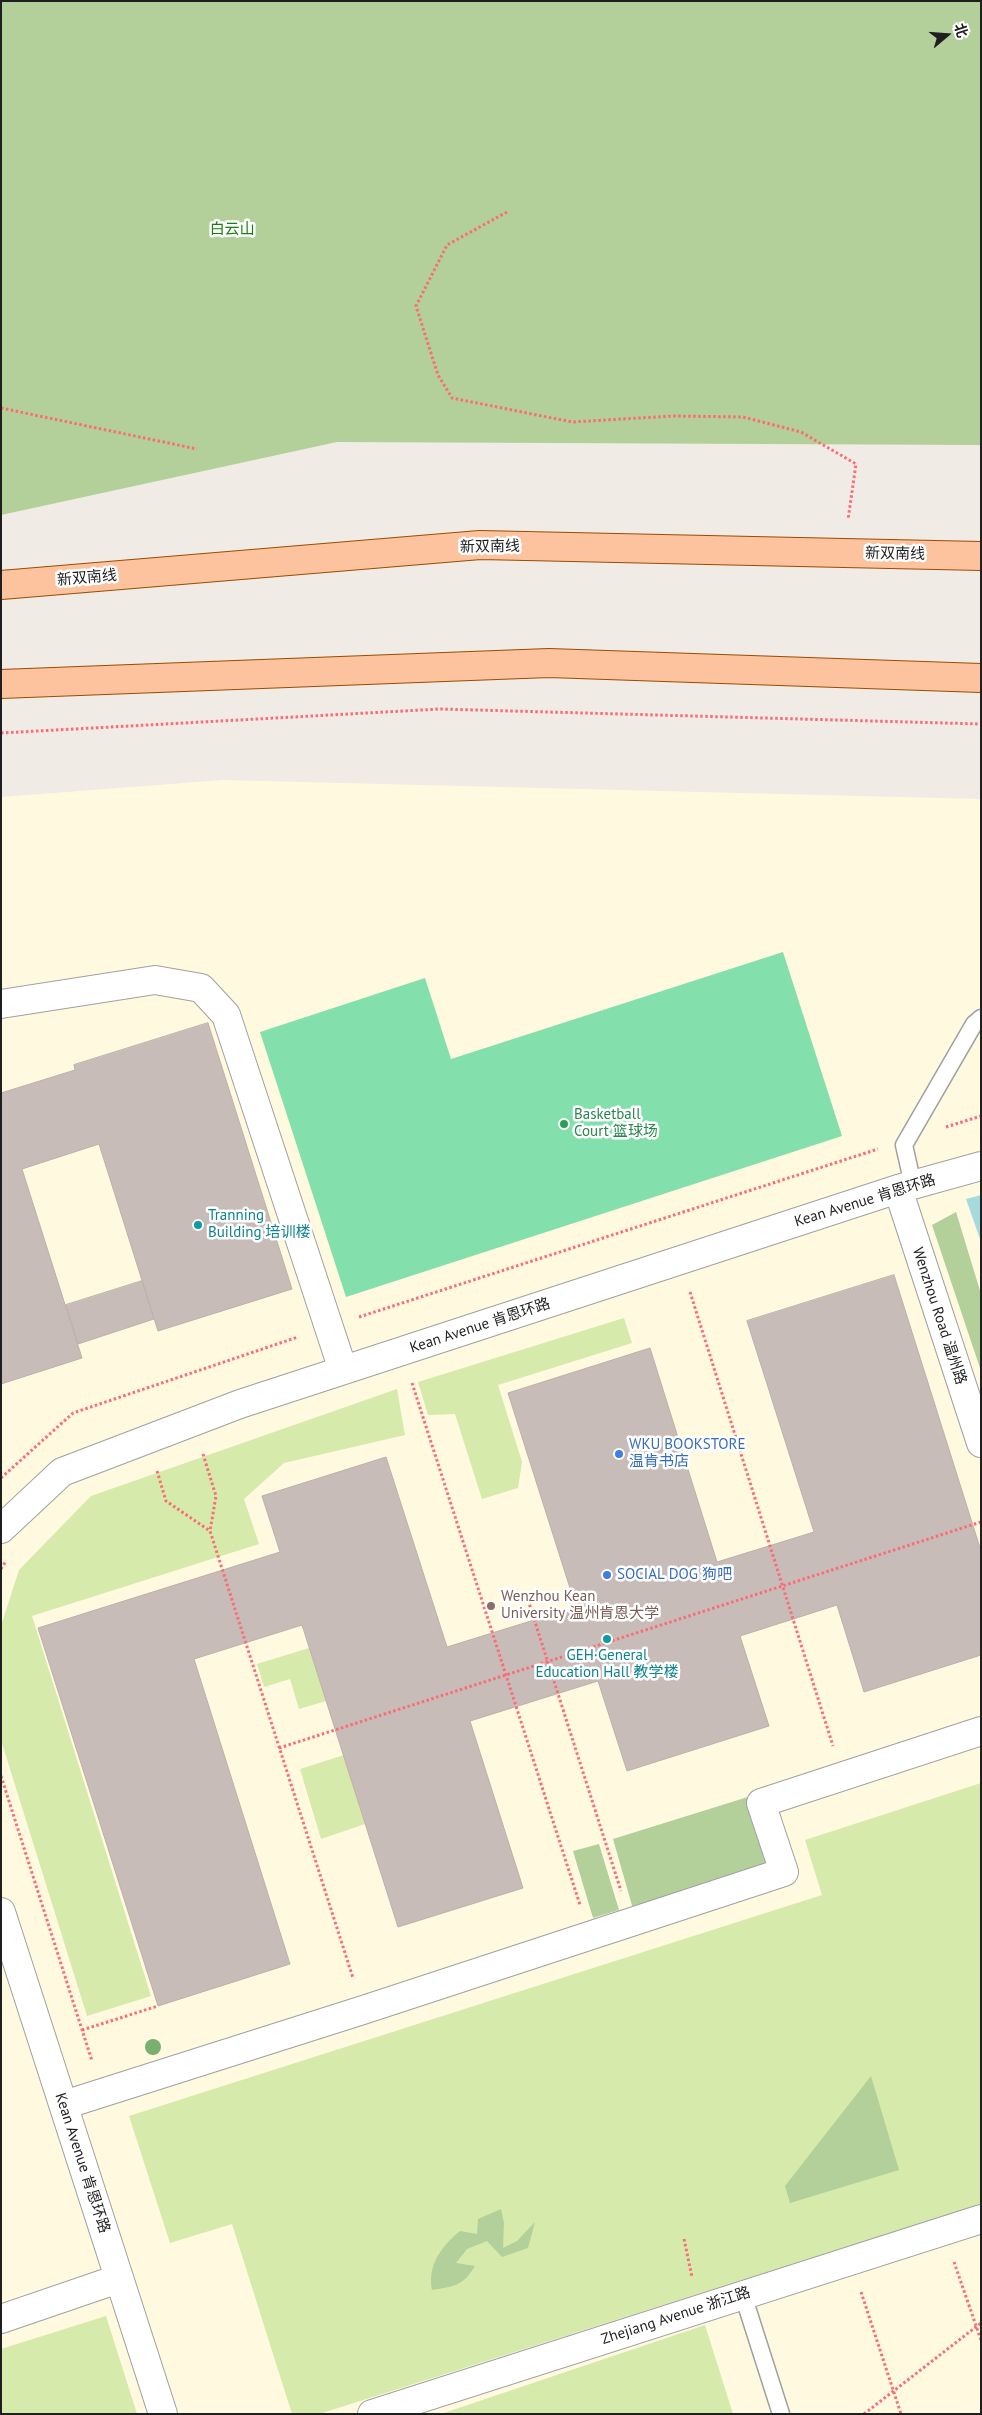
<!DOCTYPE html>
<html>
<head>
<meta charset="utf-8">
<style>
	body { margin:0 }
	#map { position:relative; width:982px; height:2415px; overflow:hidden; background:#f0ebe5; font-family:"PT Sans","Noto Sans SC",sans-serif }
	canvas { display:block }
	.frame { position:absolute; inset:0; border:2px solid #1f1f1f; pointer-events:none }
	.north { position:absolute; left:922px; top:10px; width:50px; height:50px; -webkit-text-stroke:4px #fff; paint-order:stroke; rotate:72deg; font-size:14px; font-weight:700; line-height:20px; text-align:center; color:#1f1f1f }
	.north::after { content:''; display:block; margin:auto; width:18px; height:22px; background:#1f1f1f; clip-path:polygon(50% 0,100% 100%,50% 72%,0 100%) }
</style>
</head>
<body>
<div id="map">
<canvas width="982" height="2415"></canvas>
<div class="frame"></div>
<div class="north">北</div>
</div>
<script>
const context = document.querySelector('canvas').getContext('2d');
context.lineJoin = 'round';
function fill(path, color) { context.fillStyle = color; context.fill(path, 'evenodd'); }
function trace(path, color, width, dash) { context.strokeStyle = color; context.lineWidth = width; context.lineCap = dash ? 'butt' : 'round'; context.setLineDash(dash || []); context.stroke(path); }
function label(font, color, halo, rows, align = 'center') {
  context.font = font + ' "PT Sans","Noto Sans SC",sans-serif'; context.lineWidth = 5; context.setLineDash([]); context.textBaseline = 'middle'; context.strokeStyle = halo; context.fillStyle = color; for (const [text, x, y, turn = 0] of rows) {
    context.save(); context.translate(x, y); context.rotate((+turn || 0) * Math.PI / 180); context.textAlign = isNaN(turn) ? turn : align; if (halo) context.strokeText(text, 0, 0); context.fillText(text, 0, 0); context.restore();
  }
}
fill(new Path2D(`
	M223 780 981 799V2414H1V797Z`), '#fff9df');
fill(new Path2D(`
	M624 1318 632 1343 498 1385 522 1462 518 1488 482 1499 455 1414 428 1415 418 1382Z
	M397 1389 405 1435 284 1463 244 1499 259 1544 32 1616 151 1996 87 2016 1 1740V1626L19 1570 91 1496Z
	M309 1648 326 1701 299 1709 290 1679 264 1687 257 1664Z
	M344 1755 365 1824 321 1839 300 1769Z
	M981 1783V2204L319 2414H292L232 2224 170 2243 129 2116 822 1895 805 1840Z
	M106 2316 137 2414H1V2349Z
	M705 2325 733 2414H441Z`), '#d5eaab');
fill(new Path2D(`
	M1 1H981V445L337 442 1 515Z
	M956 1212 981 1294V1371L932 1225Z
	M751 1796 774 1866 633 1909 613 1839Z
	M599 1844 619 1910 593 1918 573 1851Z
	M871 2076 899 2170 790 2203 785 2186Z
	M501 2209 504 2223 503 2248 517 2241 535 2222 528 2248 502 2257 487 2241 467 2249 456 2263 475 2266C463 2286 455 2286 432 2290 427 2265 442 2246 460 2231L477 2234 478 2219Z`), '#b3d09a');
fill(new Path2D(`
	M783 952 842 1136 346 1297 260 1032 425 978 451 1059Z`), '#83dfac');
fill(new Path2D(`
	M981 1195V1242L966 1199Z`), '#a6dbde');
const building = new Path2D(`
	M208 1023 292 1289 158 1331 99 1144 22 1169 82 1358 1 1384V1093L75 1070 74 1065Z
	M894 1275 981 1551V1655L864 1692 837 1605 740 1636 769 1726 627 1771 598 1681 470 1721 523 1888 398 1927 302 1625 194 1659 290 1964 158 2006 38 1628 280 1552 262 1496 386 1457 447 1647 576 1607 508 1393 650 1348 717 1562 814 1532 747 1321Z
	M142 1281 154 1319 78 1344 66 1305Z`);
fill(building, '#c8bcb9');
trace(building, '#c2afa8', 1);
const service = new Path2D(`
	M913 1185 904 1145 974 1024 981 1018
	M743 2295 781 2414`);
const minor = new Path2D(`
	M1 1004 155 980 201 988 226 1015 343 1370
	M898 1189 981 1443
	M1 1529 62 1472 240 1404 898 1189 981 1166
	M1 1912 163 2414
	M64 2105 363 2010 784 1872 761 1803 981 1731
	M1 2319 118 2279
	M372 2414 981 2219`);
const primary = new Path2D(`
	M1 585 480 545 981 556
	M1 684 549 663 981 678`);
trace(service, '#a0a0a0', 19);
trace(minor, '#a0a0a0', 30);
trace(primary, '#9a4c00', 30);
trace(new Path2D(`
	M507 212 447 245 416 306 438 375 452 398 572 422 673 416 743 417 801 432 856 464 848 520
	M1 408 197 449
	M1 733 440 709 981 724
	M946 1127 981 1116
	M690 1292 833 1746
	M359 1317 878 1149
	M412 1383 580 1905
	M203 1454 216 1496 210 1531
	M157 1471 166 1501 210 1531 353 1978
	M1 1478 73 1413 298 1337
	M1 1569 6 1561
	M528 1600 621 1891
	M279 1748 981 1522
	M1 1776 92 2061
	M82 2030 158 2006
	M684 2239 692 2277
	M954 2262 981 2340
	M861 2292 901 2414
	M864 2414 981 2323`), '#fb6c76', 3, [2.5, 2.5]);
trace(service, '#fff', 16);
trace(minor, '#fff', 28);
trace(primary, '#fcc39e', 28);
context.fillStyle = '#78b06d';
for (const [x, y] of [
	[153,2047]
]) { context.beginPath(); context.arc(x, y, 8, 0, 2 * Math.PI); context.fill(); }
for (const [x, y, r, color] of [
	[564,1124,5,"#2e9e5b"],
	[198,1225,5,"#0f9aa8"],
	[619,1454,5,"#3f7fe0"],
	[607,1575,5,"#3f7fe0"],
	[491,1606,5,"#8d6e63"],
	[607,1639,5,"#0f9aa8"]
]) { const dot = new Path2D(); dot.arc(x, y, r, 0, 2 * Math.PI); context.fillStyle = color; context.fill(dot); trace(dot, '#fff', 2); }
label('15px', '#15800b', '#fff', [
	["白云山",232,230]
]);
label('15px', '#1f1f1f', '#fff', [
	["新双南线",490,547,-1],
	["新双南线",895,554,1],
	["新双南线",87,578,-5],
	["Kean Avenue 肯恩环路",865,1201,-17],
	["Wenzhou Road 温州路",939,1316,72],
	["Kean Avenue 肯恩环路",480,1326,-18],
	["Kean Avenue 肯恩环路",82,2163,72],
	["Zhejiang Avenue 浙江路",676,2316,-18]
]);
label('15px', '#27864d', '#fff', [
	["Basketball",574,1115],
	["Court 篮球场",574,1132]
], 'left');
label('15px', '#0d838f', '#fff', [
	["Tranning",208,1216],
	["Building 培训楼",208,1233],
	["GEH·General",607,1656,"center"],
	["Education Hall 教学楼",607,1673,"center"]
], 'left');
label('15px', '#366cbe', '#fff', [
	["WKU BOOKSTORE",629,1445],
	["温肯书店",629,1462],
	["SOCIAL DOG 狗吧",617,1575]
], 'left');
label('15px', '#785e54', '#fff', [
	["Wenzhou Kean",501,1597],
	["University 温州肯恩大学",501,1614]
], 'left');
</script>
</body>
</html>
